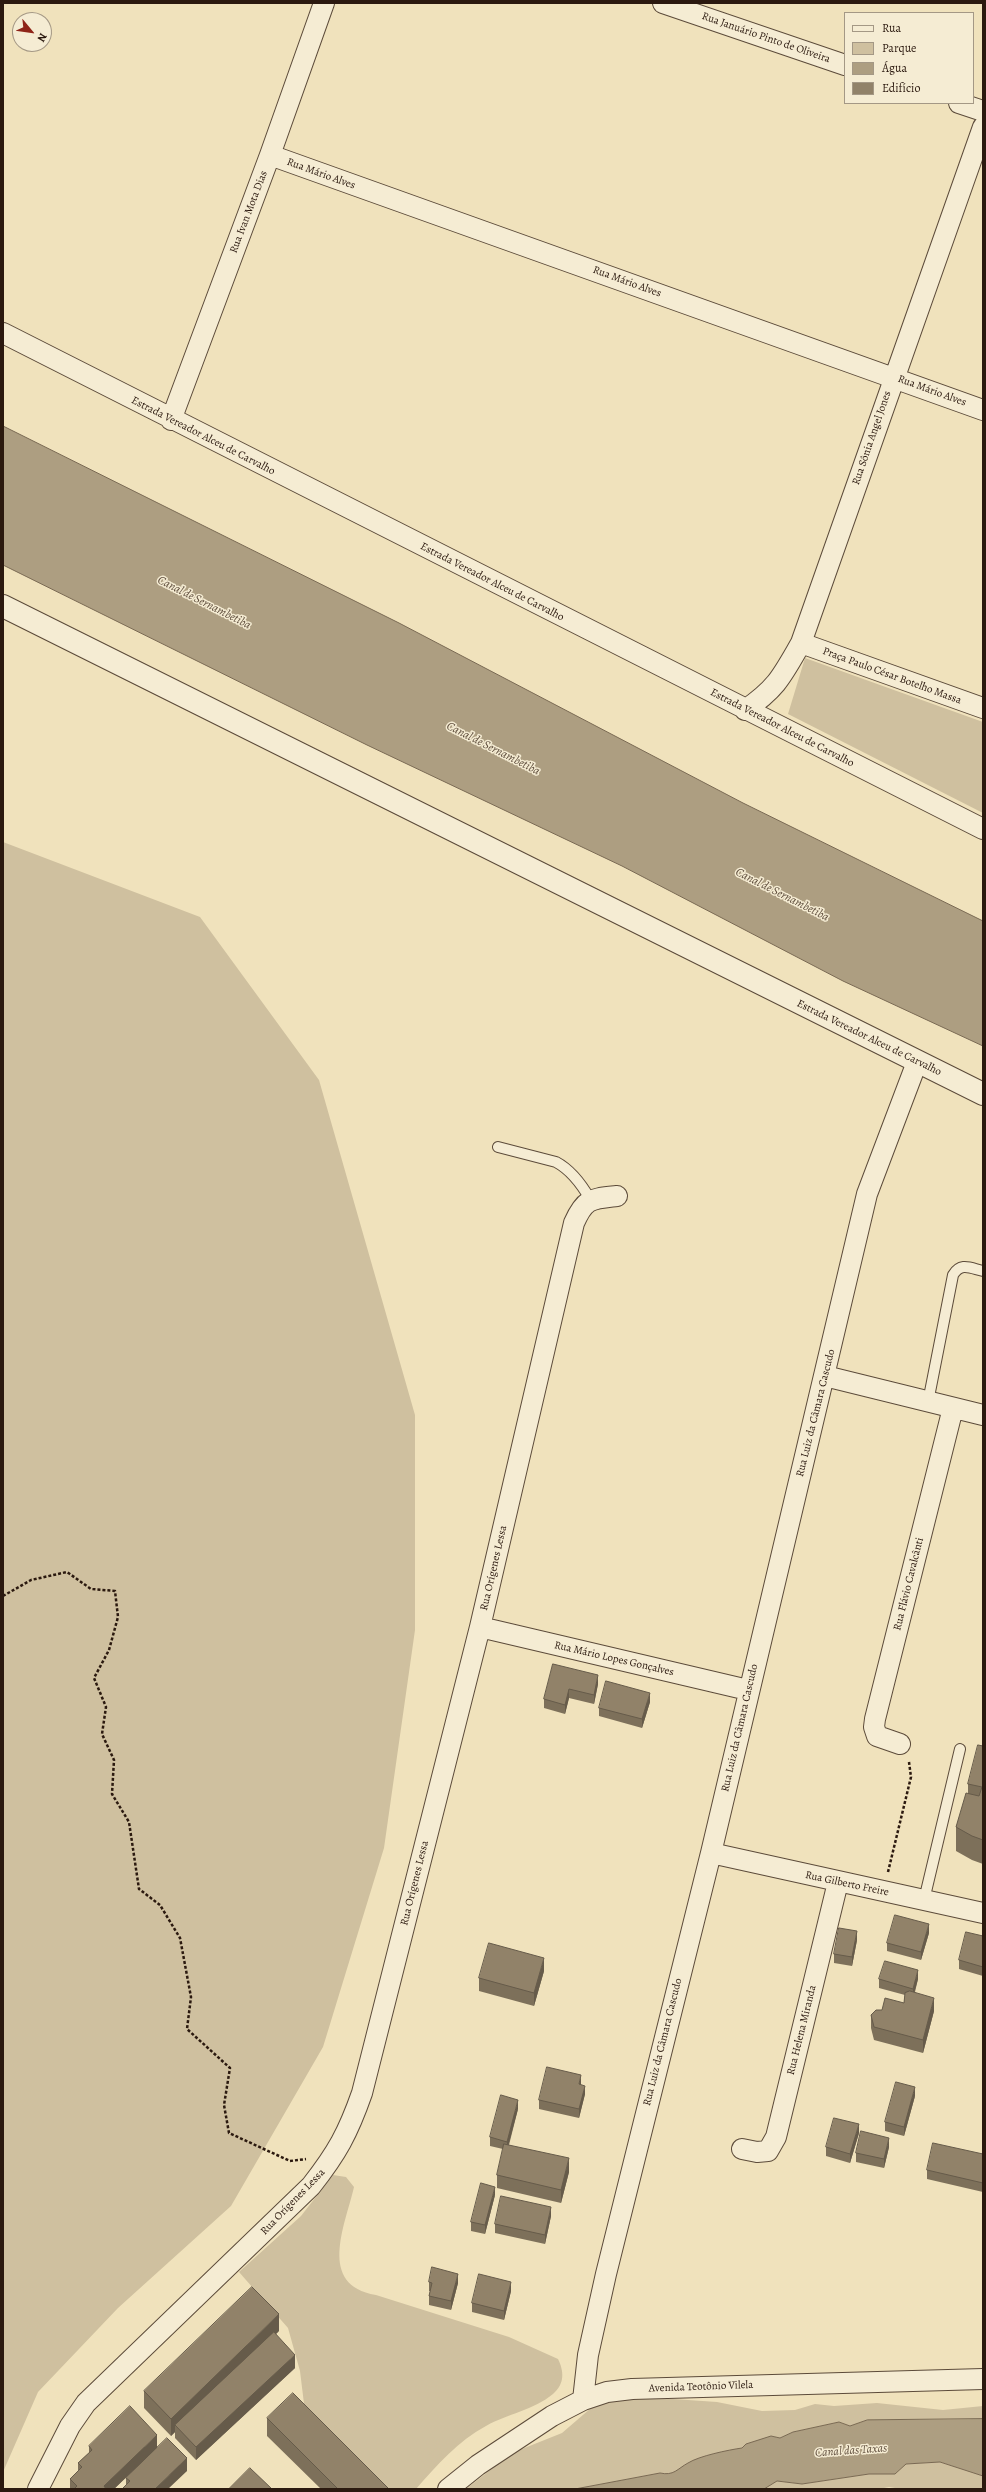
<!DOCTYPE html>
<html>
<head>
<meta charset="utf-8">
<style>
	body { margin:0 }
	#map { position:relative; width:986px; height:2492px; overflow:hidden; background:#f0e2bc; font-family:Alegreya,serif }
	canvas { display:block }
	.frame { position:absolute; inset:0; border:4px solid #2b190f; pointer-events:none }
	.legend { position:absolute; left:844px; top:12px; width:130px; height:92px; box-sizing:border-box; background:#f5ecd3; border:1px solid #a49885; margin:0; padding:5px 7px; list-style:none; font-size:12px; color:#2b190f }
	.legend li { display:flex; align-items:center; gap:8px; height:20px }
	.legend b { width:20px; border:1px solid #a49885 }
	.north { position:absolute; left:12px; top:12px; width:40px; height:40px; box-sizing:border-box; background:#f5ecd3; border:1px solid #a49885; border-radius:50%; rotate:119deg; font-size:11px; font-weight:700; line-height:16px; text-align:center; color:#2b190f }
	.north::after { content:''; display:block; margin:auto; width:14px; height:18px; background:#8f2418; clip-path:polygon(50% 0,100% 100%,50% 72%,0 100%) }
</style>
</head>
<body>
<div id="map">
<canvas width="986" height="2492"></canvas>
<div class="frame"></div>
<ul class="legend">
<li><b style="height:5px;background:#f5ecd3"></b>Rua</li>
<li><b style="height:11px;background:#cfc09f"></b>Parque</li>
<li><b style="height:11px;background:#ad9e81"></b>Água</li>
<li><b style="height:11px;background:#918269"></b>Edifício</li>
</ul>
<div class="north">N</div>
</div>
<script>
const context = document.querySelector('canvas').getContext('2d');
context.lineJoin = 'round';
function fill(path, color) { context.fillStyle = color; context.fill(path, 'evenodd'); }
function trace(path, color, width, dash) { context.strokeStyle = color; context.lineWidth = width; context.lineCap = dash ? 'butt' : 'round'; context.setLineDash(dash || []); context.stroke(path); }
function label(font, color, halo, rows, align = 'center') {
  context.font = font + ' Alegreya,serif'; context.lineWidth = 3; context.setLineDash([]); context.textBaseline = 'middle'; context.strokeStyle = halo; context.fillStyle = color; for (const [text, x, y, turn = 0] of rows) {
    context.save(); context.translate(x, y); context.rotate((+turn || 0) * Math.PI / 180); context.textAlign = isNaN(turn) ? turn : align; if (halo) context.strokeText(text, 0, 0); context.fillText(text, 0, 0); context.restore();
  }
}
fill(new Path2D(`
	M805 658 983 722V813L788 714Z
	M3 842 200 917 319 1080 415 1415V1630L384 1848 323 2047 231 2206 118 2308 38 2392 3 2472Z
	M333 2175 346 2177 354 2187C345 2226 317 2285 376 2295L509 2337 558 2359C564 2371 565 2384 553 2394 534 2410 507 2414 486 2426 458 2441 437 2465 416 2489H387L305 2412 300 2371 288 2328 239 2272 301 2216Z
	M659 2398 717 2402 762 2411 795 2410 815 2404 834 2406 877 2403 943 2410 983 2406V2419L867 2420 850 2426 839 2422 793 2432 780 2438 771 2436 742 2448 688 2463 678 2472 668 2474 660 2473 575 2489H466L512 2453 562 2433 598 2402Z
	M940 2462 983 2476V2489H901L889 2487 879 2489H764L777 2481 802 2484 869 2474H895L906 2464Z`), '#cfc09f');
const water = new Path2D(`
	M3 426 399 623 743 803 983 921V1046L843 981 622 866 367 745 3 565Z
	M983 2419V2476L940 2462 906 2464 895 2474H869L802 2484 777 2481 764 2489H575L660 2473C674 2476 677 2469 688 2463 699 2456 728 2450 742 2448L746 2444 771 2436 780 2438 793 2432 839 2422 850 2426 867 2420Z`);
fill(water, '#ad9e81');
trace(water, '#796953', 1);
const service = new Path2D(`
	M498 1147 556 1162C571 1170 582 1185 590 1199
	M928 1402 953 1275C961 1262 970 1268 983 1271
	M924 1900 960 1749`);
const minor = new Path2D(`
	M663 3 845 65
	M959 103 983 111
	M270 155 983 410
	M3 333 983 829
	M171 420 270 155 324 3
	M801 643 983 708
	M745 710C777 688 782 676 801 643L983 127
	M825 1376 983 1415
	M480 1627 748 1690
	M900 1744 877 1736 874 1727 875 1719 953 1408
	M711 1853 983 1913
	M742 2149 757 2152 768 2151 776 2137 838 1882
	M583 2400 588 2355 606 2274 711 1853 867 1194 917 1062
	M38 2489 70 2426 86 2403 311 2186C337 2153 348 2133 362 2093L480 1627 574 1223C585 1198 591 1199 617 1196
	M448 2489 478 2465 552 2416 583 2400 607 2392 632 2389 983 2379`);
const tertiary = new Path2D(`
	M3 606 983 1094`);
trace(service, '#5c4b3a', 12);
trace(minor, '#5c4b3a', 22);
trace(tertiary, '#5c4b3a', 24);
trace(new Path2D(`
	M3 1596 31 1580 67 1572 91 1589 115 1591 118 1617 109 1650 94 1678 106 1707 102 1734 114 1760 112 1794 129 1822 139 1889 160 1905 180 1938 191 1997 187 2029 230 2068 224 2105 229 2133 290 2161 306 2159
	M888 1872 911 1777 909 1762`), '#2b190f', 2.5, [3, 2]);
trace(service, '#f5ecd3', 10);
trace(minor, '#f5ecd3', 20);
trace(tertiary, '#f5ecd3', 22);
fill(new Path2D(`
	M553 1664 598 1684 594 1704 569 1698 565 1714 544 1708V1699Z
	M650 1702 642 1728 599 1716V1708Z
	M983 1746V1864L972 1860 956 1851V1827L968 1793V1784Z
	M929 1933 921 1960 887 1951V1943Z
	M983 1936V1976L959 1969V1960Z
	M857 1940 852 1966 834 1963V1954Z
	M544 1971 534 2006 479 1991V1978Z
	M879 1979H918L915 1992 934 2011 923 2053 874 2040 871 2028V2015L882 2010 904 2003 905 1995 879 1988Z
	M581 2085 585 2094 579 2118 539 2109V2100Z
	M915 2096 904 2136 885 2131V2122Z
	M518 2109 509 2145 569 2172 561 2203 497 2188V2175L503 2149 490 2146V2137Z
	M859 2133 850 2163 826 2156V2147Z
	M889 2147 884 2168 856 2162V2153Z
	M983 2154V2192L927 2179V2170Z
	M495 2195 485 2234 471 2231V2222Z
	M551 2216 545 2244 495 2233V2224Z
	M429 2282 458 2283 451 2310 429 2305V2296L430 2291H429Z
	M511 2291 504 2320 472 2312V2303Z
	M279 2331 276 2334 295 2368 196 2460 175 2438V2432L171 2436 144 2408V2391Z
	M267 2418 389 2489H321L267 2436Z
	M89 2446 157 2447 187 2471 126 2485V2478L142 2462 114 2489H70V2479L78 2472V2463L89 2453Z`), '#7d705a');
fill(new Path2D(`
	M598 1675V1684L594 1704V1695Z
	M569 1689V1698L565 1714V1705Z
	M650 1693V1702L642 1728V1719Z
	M929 1924V1933L921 1960V1952Z
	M857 1931V1940L852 1966V1957Z
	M544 1958V1971L534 2006V1993Z
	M918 1970V1979L913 1997V1989Z
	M934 1998V2011L923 2053V2040Z
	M581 2075V2084L579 2093V2084Z
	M585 2086V2094L579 2118V2109Z
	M915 2087V2096L904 2136V2127Z
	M518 2100V2109L507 2150V2142Z
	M859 2124V2133L850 2163V2154Z
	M889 2138V2147L884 2168V2159Z
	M569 2158V2172L561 2203V2190Z
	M495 2187V2195L485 2234V2225Z
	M551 2207V2216L545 2244V2235Z
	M458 2274V2283L451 2310V2301Z
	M511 2282V2291L504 2320V2311Z
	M279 2314V2331L178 2428 175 2425V2432L171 2436V2419Z
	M295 2355V2368L196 2460V2447Z
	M157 2435V2448L114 2489H104V2486Z
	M187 2458V2471L168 2489H155Z`), '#665b4a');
const building = new Path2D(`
	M553 1664 598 1675 594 1695 569 1689 565 1705 544 1699Z
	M606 1681 650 1693 642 1719 599 1708Z
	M978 1745 983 1746V1840L972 1836 956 1827 966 1793 979 1796 982 1787 968 1784Z
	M895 1915 929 1924 921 1952 887 1943Z
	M839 1928 857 1931 852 1957 834 1954Z
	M966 1932 983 1936V1967L959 1960Z
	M489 1943 544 1958 534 1993 479 1978Z
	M885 1961 918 1970 913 1989 879 1979Z
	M910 1991 934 1998 923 2040 874 2027 871 2015 876 2010H882L885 1998 904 2003 905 1993Z
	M547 2067 581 2075 579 2084 585 2086 579 2109 539 2100Z
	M896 2082 915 2087 904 2127 885 2122Z
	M501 2095 518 2100 507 2142 490 2137Z
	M834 2118 859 2124 850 2154 826 2147Z
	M861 2131 889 2138 884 2159 856 2153Z
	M933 2143 983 2154V2183L927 2170Z
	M504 2144 569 2158 561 2190 497 2175Z
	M481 2183 495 2187 485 2225 471 2222Z
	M501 2196 551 2207 545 2235 495 2224Z
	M432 2267 458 2274 451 2301 429 2296 432 2283 429 2282Z
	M479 2274 511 2282 504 2311 472 2303Z
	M252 2287 279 2314 171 2419 144 2391Z
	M274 2332 295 2355 196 2447 175 2425Z
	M293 2393 389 2489H338L267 2418Z
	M130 2406 157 2435 104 2486 106 2489H74L77 2486 70 2479 82 2467 78 2463 92 2450 89 2446Z
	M167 2438 187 2458 155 2489H122L130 2481 126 2478Z
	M250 2468 272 2489H229Z`);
fill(building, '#918269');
trace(building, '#665b4a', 1);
label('11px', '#2b190f', '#f5ecd3', [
	["Rua Januário Pinto de Oliveira",766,38,19],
	["Rua Mário Alves",321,174,20],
	["Rua Ivan Mota Dias",249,212,-69],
	["Rua Mário Alves",627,282,20],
	["Rua Mário Alves",932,391,20],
	["Estrada Vereador Alceu de Carvalho",203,436,27],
	["Rua Sônia Angel Jones",872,438,-71],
	["Estrada Vereador Alceu de Carvalho",492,582,27],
	["Praça Paulo César Botelho Massa",892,676,20],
	["Estrada Vereador Alceu de Carvalho",782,728,27],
	["Estrada Vereador Alceu de Carvalho",869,1038,26],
	["Rua Luiz da Câmara Cascudo",816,1413,-76],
	["Rua Orígenes Lessa",494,1568,-77],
	["Rua Flávio Cavalcânti",909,1584,-76],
	["Rua Mário Lopes Gonçalves",614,1659,13],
	["Rua Luiz da Câmara Cascudo",740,1728,-77],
	["Rua Orígenes Lessa",415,1883,-76],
	["Rua Gilberto Freire",847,1884,12],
	["Rua Helena Miranda",802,2030,-76],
	["Rua Luiz da Câmara Cascudo",663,2042,-76],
	["Rua Orígenes Lessa",293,2202,-46],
	["Avenida Teotônio Vilela",701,2387,-2]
]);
label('italic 12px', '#5f4e3d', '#f5ecd3', [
	["Canal de Sernambetiba",204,603,27],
	["Canal de Sernambetiba",493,749,27],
	["Canal de Sernambetiba",782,895,27],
	["Canal das Taxas",851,2451,-4]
]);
</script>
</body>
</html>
